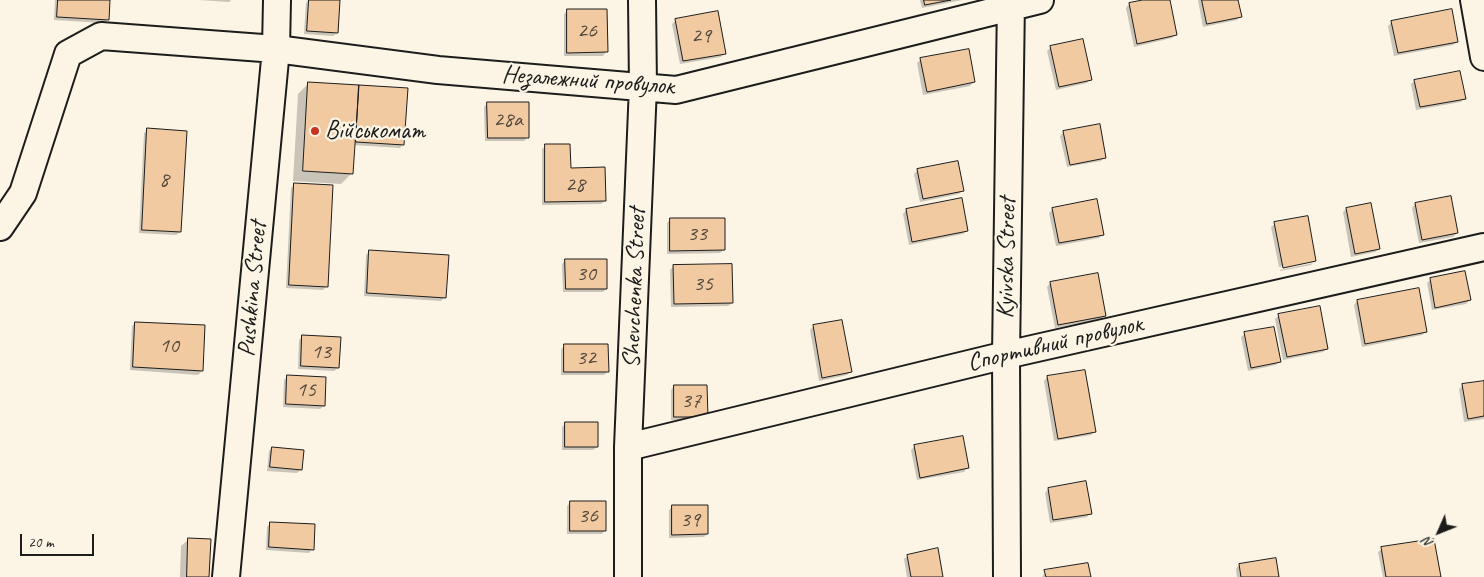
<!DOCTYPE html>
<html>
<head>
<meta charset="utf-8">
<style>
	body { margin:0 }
	#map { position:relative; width:1484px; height:577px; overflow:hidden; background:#fcf5e5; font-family:Caveat,sans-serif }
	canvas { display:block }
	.north { position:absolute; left:1414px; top:507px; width:50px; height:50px; -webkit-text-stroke:4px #fcf5e5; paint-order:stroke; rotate:226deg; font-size:14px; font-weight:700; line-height:20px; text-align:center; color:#1c1c1c }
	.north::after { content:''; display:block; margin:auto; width:18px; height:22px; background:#1c1c1c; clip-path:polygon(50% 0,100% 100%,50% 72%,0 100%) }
	.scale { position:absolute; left:20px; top:534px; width:74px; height:22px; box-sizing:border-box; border:2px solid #1c1c1c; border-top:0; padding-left:6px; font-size:15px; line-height:18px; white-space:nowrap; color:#1c1c1c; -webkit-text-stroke:4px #fcf5e5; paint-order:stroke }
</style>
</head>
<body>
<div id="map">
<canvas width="1484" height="577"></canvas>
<div class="north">N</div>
<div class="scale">20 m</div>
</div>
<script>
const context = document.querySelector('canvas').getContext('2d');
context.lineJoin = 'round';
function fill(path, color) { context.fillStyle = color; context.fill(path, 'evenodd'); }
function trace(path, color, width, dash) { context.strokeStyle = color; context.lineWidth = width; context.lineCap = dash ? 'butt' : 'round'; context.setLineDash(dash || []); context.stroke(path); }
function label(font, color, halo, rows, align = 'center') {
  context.font = font + ' Caveat,sans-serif'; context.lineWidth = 4.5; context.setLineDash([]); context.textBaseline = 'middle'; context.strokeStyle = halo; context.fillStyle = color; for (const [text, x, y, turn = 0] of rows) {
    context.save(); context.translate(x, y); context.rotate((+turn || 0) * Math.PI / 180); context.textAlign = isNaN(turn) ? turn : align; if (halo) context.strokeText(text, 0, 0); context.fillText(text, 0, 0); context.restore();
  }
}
fill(new Path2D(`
	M55 0H108V19L104 23 54 20Z
	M199 0H231L229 2Z
	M308 0H322L337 33 333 36 304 34 306 3Z
	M920 0H962L922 8Z
	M1149 0H1168L1176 34 1172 38 1134 47 1126 8 1129 4Z
	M1198 0H1237L1240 16 1237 20 1203 27Z
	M567 11 606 52 603 56H564V14Z
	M676 20 725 53 721 57 680 64 672 24Z
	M1392 22 1457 42 1453 45 1394 56 1388 26Z
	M1051 47 1090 79 1087 83 1056 90 1047 51Z
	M921 59 974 82 970 86 923 95 917 63Z
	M1415 81 1464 98 1461 102 1416 110 1411 84Z
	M309 83 406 89 403 144 400 148 354 145 352 173 341 184 293 181 298 94Z
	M488 103 528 137 524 141H485L484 107Z
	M148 130 180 232 176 235 139 233 144 133Z
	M1064 132 1105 157 1101 161 1067 167 1060 136Z
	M546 146 569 169 605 201 601 204 542 205V149Z
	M918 170 963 190 959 194 920 202 914 174Z
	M294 185 327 286 323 290 286 288 291 188Z
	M1370 204 1379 249 1375 252 1351 257 1343 212 1346 209Z
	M1415 204 1457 233 1453 237 1419 243 1412 208Z
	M1053 209 1103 234 1099 238 1056 246 1049 213Z
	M906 210 967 231 963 234 909 245 903 214Z
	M670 219 724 250 720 253 667 254V223Z
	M1275 224 1315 261 1313 263V261L1279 267 1271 227Z
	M370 251 445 297 441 301 364 296 366 255Z
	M566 260 606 289 603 292H563L562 264Z
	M1313 263 1311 265 1280 271V270Z
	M674 266 732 303 728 306 671 307 670 270Z
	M1430 280 1470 300 1466 304 1432 310 1427 283Z
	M1050 283 1105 315 1101 319 1055 328 1047 287Z
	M1418 290 1426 332 1422 335 1362 347 1354 305 1357 301Z
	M1279 315 1327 349 1323 352 1283 360 1275 319Z
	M841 322 851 372 847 375 819 381 810 330 813 327Z
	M135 323 204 326 202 371 198 375 130 370 132 326Z
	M1245 334 1279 362 1276 365 1248 371 1241 337Z
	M303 336 338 368 334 371 298 369 299 340Z
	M565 346 608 371 604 375H561V349Z
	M288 376 324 406 320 409 283 407 284 380Z
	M1047 377 1094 432 1091 435 1054 441 1044 381Z
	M1484 382V419L1464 422 1459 389 1462 386Z
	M674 386 703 420H671V390Z
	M565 424 597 447 593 450H562V427Z
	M915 446 967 468 964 472 917 480 911 450Z
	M272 448 301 470 297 473 267 471 269 451Z
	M1048 489 1090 513 1087 517 1050 523 1045 493Z
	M570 503 605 530 602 534H567V506Z
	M672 507 707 534 704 537 669 538V510Z
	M270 523 312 549 309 553 266 550 267 527Z
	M189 539 208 577H180L181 546Z
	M1382 549 1440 577H1383L1378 552Z
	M908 556 941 577H907L904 559Z
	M1239 565 1278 577H1237L1236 569Z
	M1045 572 1089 577H1042Z`), '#0003');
const building = new Path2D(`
	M58 0H110L109 20 57 17Z
	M309 0H340L338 33 307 31Z
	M924 0H951L925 5Z
	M1143 0H1170L1177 35 1137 44 1129 3Z
	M1202 0H1238L1242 17 1207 24Z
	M567 9H607L608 52 567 53Z
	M1452 9 1458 42 1398 53 1391 21Z
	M718 11 726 54 683 61 675 19Z
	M1083 39 1092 80 1059 87 1050 46Z
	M969 49 975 82 927 92 920 58Z
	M1460 71 1466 99 1420 107 1414 80Z
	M308 82 359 85 353 174 303 171Z
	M359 85 408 88 404 145 356 142Z
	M487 102H529V138H488Z
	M1100 124 1106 158 1070 165 1063 131Z
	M147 128 187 131 181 232 142 230Z
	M545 144H570L571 168 605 167 606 201 545 202Z
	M958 161 964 191 923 199 917 169Z
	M294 183 333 185 328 287 289 285Z
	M1451 196 1458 233 1422 240 1415 203Z
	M962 198 968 231 912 242 906 209Z
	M1097 199 1104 235 1059 243 1052 208Z
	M1371 203 1380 249 1355 254 1346 208Z
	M1308 216 1316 261 1283 268 1274 222Z
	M670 218H725V250L670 251Z
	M369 250 449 255 446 298 367 293Z
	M565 259H607V289H566Z
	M732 264 733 303 674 304 673 265Z
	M1465 271 1471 300 1435 308 1430 278Z
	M1098 273 1106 316 1058 325 1050 282Z
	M1419 288 1427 332 1365 344 1357 300Z
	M1320 306 1328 349 1287 357 1278 314Z
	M842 320 852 372 822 378 813 325Z
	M135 322 205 325 203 371 133 367Z
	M1274 327 1281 362 1251 368 1244 332Z
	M302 335 341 337 339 368 301 366Z
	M564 344H608L609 372H564Z
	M1085 370 1096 432 1058 439 1047 376Z
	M287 375 326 377 325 406 286 404Z
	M1484 381V416L1468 419 1462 384Z
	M674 385H707L708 417H674Z
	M565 422H598V447H565Z
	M963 436 969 468 920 478 914 445Z
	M272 447 304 450 302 470 270 467Z
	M1086 481 1092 514 1053 520 1048 488Z
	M570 501H606V531H570Z
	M672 505H708V534L672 535Z
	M270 522 315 524 314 550 269 547Z
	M188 538 211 539 209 577H187Z
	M1434 539 1441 577H1386L1381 547Z
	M938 548 943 577H911L907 555Z
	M1276 558 1279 577H1241L1239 564Z
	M1088 563 1091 577H1046L1044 570Z`);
fill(building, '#f2caa1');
trace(building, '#1c1c1c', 1);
const minor = new Path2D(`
	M1474 0 1484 57
	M0 227 23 193 68 54 101 36 276 49 438 70 676 90 1040 0
	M628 447 1006 355 1484 247
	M226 577 276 49 277 0
	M628 577V447L643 86 642 0
	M1007 577 1006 355 1011 0`);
trace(minor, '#1c1c1c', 30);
trace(minor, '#fcf5e5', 26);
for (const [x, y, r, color] of [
	[315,131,5,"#c8321e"]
]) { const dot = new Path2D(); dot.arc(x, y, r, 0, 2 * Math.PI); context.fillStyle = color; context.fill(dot); trace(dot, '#fcf5e5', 2); }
label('22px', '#52483d', null, [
	["26",587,31],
	["29",701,36],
	["28а",508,120],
	["8",164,180],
	["28",575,185],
	["33",697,234],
	["30",586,274],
	["35",703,284],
	["10",169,346],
	["13",321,352],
	["32",586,358],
	["15",306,390],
	["37",691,401],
	["36",588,516],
	["39",690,520]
]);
label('25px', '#1c1c1c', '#fcf5e5', [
	["Незалежний провулок",588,81,4],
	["Kyivska Street",1007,258,-89],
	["Shevchenka Street",635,288,-88],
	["Pushkina Street",253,289,-85],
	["Спортивний провулок",1055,344,-13]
]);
label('25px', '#1c1c1c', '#fcf5e5', [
	["Військомат",325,131]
], 'left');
</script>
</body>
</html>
